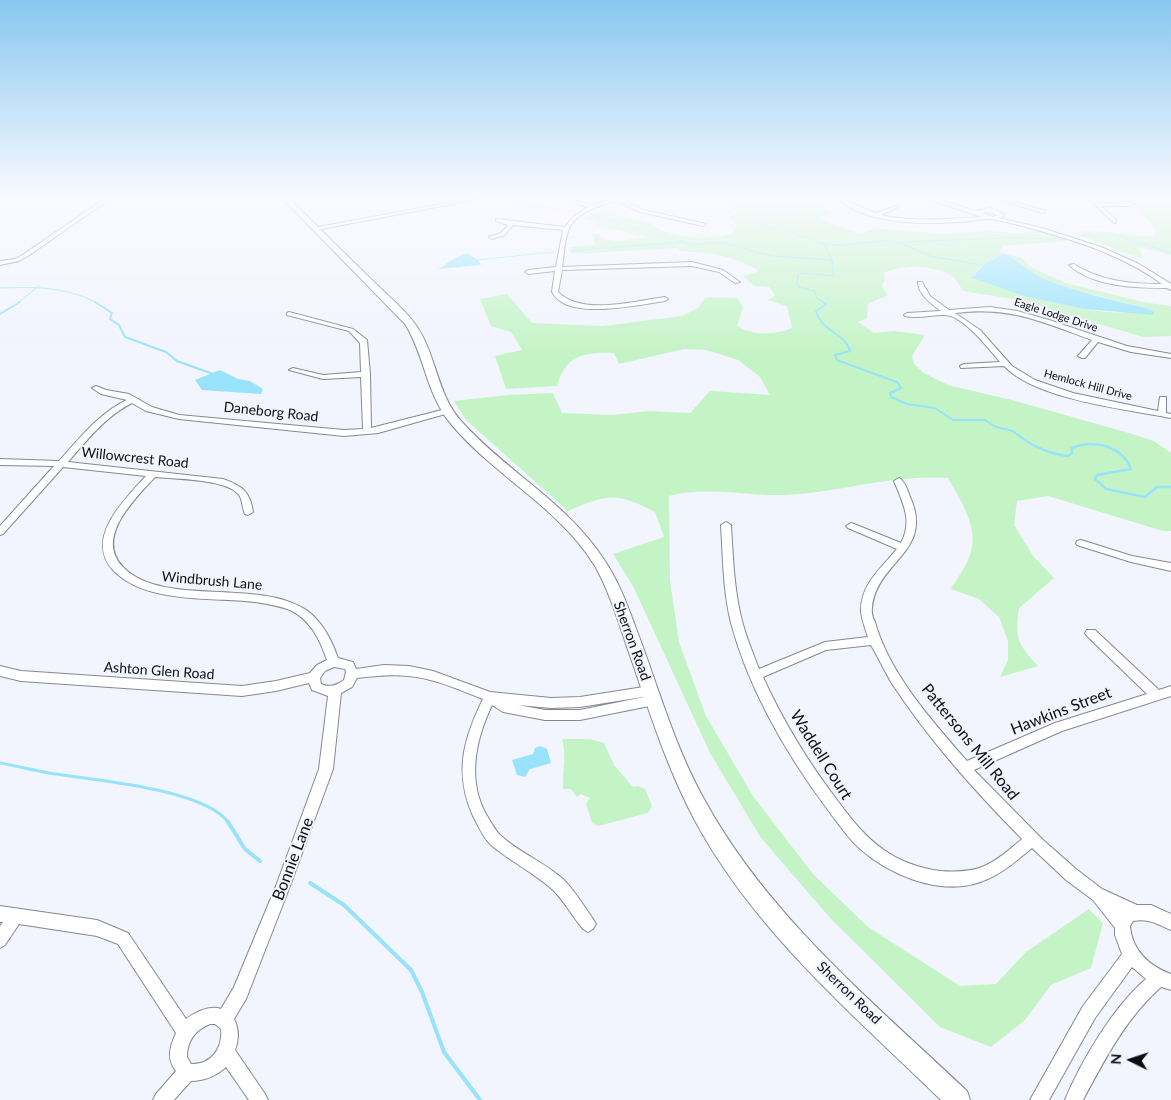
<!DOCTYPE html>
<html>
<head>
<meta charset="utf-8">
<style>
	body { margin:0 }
	#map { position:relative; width:1171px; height:1100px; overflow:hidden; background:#f2f4fe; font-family:Lato,sans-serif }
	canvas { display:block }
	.north { position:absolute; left:1106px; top:1035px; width:50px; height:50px; -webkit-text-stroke:4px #f2f4fe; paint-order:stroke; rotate:274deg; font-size:14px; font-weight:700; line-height:20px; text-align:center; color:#0d0d11 }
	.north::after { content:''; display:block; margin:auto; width:18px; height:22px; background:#0d0d11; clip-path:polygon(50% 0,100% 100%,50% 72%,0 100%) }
</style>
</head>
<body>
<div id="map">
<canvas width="1171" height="1100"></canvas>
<div class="north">N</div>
</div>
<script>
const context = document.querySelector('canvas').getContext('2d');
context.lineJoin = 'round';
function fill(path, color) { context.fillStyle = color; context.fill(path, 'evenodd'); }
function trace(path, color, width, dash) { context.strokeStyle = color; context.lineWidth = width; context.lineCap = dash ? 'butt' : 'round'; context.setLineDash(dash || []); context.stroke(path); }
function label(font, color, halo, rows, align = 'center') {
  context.font = font + ' Lato,sans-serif'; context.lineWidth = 4; context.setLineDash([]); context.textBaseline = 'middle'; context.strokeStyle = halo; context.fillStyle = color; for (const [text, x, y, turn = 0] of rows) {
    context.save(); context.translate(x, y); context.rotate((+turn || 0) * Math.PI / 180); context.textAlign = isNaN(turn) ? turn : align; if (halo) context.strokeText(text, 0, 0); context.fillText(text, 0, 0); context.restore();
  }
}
fill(new Path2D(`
	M727 199H807L832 213 818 218 859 234 876 228 944 234 990 230 1015 233 1038 231 1069 241 1003 246 1000 252 1022 258 1029 266 1066 283 1143 302 1171 306V336L1143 337 1019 300 963 291C960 287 957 279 952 276 934 265 902 264 884 273L885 279 882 286 888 295 868 304 867 318 858 322 874 333 894 331 925 335 912 356 914 364 924 373 948 385 1012 400 1129 433 1154 441 1171 453V531H1163L1048 496 1017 501 1014 525 1034 557 1054 578 1019 608C1015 638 1017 643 1038 666L1000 677 1008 660V641L999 617 979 599 951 589C957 578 966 567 970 555 980 528 960 500 948 478 892 474 838 493 783 495 744 496 707 486 669 496L670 581 679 642 706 716 753 796 813 874 868 927 960 986 996 984 1026 952 1089 909 1103 923 1091 968 1051 985 1025 1020 991 1047 940 1027 831 919 761 838 710 753 633 586 613 554 664 537 655 512C616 492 608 494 568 511L466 420 454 401 508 395 553 393 562 413 612 415 649 411 690 413 710 391 770 395 760 377 738 360 706 350 684 349 619 364 614 353C585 352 565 355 557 386L506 389 495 356 522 350 511 332 491 326 480 299 507 294 532 323 603 326 682 316 698 308 706 297 737 298 743 307 737 326C753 336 775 335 792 328L787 306 768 300 775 295 769 287 754 286 743 276 759 271C732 255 711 253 680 251L678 248 571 254V247L595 245 592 234H600L601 239 619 241 648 237 598 226V222L583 219 600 209 651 224C670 239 712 242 734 232L736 224 730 217 739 212 726 204ZM1002 254C1014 255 1029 273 1045 279 1078 292 1112 299 1146 308 1110 325 1013 289 972 279 978 267 990 260 1002 254Z
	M1129 199H1171V255L1138 247 1143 257 1141 259 1073 233C1101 226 1127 239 1155 235L1156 229Z
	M562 739H590L604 743 614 765 633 787 638 786 645 789 652 806 648 813 598 826 592 823 586 804 590 798 581 794 577 797 571 789H563C562 772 567 757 562 739Z`), '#c4f4c6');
fill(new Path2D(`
	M468 253 479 261 481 265 438 269 457 257Z
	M1002 254C1014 255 1029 273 1045 279 1078 292 1112 300 1146 308L1154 312V315L1085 309 1028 297 971 278 986 263Z
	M220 370 238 379 250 381 263 389 261 394 202 390 195 380Z
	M540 746 547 749 551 763 530 769 525 777 517 775 512 760 533 754 535 748Z`), '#98e3fb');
trace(new Path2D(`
	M493 199 576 212
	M589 214 695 245 721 242 772 256 832 260 824 244 793 233 761 226 772 213 787 211 778 204 762 199
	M1080 235H1114L1171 253
	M901 242 1008 238 1066 239
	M825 244 841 245 892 240 930 256 987 266
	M570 251 681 242
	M476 260 554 252
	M0 288C34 287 66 286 97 303
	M18 303 39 286
	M825 303 817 298 814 291 797 286 798 275 802 273 834 276 832 260`), '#98e3fb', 1);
trace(new Path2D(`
	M95 302 112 313 110 319 119 325 125 337 166 352 177 361 213 374
	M823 302 826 304 816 311C821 332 845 332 850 351L835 355 837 360 897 382 901 388 890 393 891 397 907 404 935 408 953 420H985L996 427 1013 431 1019 436
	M0 314 20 302`), '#98e3fb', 2);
trace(new Path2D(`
	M1018 435C1032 446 1050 454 1068 456L1072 453V448C1094 439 1122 446 1131 469L1097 475 1095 479 1106 489 1145 497 1157 487H1171`), '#98e3fb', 2.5);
trace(new Path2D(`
	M0 763C16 766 33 770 49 773 91 780 204 788 229 823`), '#98e3fb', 3);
trace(new Path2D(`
	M228 822 245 849 260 861
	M310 883 344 905 411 970 422 992 444 1052 480 1100`), '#98e3fb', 4);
const minor = new Path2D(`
	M104 199H110L28 256 19 261 0 265V261L15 259 24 254Z
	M468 199H479L316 230 313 228Z
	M612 199H621L644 210 706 224 703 226 640 212 617 201C600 205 574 213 568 231 564 242 564 256 562 267L692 262 723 270 740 282 735 283 719 272 692 266 562 270 558 292C582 316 635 301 665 297L668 299 665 301C639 305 581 317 560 301 557 299 554 295 552 292L555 271 528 274 525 272 528 270 556 267 563 230 513 225 505 235 492 239 489 237 501 233 508 225 496 221V219L565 227 573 217 588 207 574 203V201L593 205Z
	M837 199H843L875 213 899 205V207L880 215C914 222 946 219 981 217L929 199H937L976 211 990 208 1004 214V216L999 218 1042 228 1101 247 1139 264 1171 284V290L1167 288C1136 288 1093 287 1069 265L1074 264C1100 281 1131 284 1162 284 1124 256 1078 241 1033 229 1019 225 1002 220 988 219 978 219 968 222 958 222 918 225 869 224 837 199ZM989 212 997 215 993 217 982 213Z
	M996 199H1004L1046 211 1043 213Z
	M1089 199H1094L1098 203 1130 202 1133 204 1130 206H1101L1116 220V222L1114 223Z
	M918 282H922L930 296 949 310 990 307 1017 311 1049 320 1127 346 1171 354V358L1131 352 1098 342 1085 358H1082L1078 356 1092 340C1042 322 1010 306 955 313L980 330 1012 366 1035 380 1073 393 1158 411 1160 397H1166V413L1171 414V418C1125 409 1037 400 1004 366L961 368 960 366 964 364 1000 362C989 349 962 314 944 315 931 315 918 319 905 316L904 315 907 313 941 311C931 304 918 294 918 282Z
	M289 312 353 329 367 340 370 374 371 428 446 409 450 411 449 413 378 433 344 436 179 419 146 411 132 403C106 416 87 440 68 462L223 479C242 486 250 491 253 512L248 515 245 514C242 508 243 501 239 495 228 479 175 479 155 477 136 498 94 537 123 567 160 606 253 580 301 607 320 617 331 638 338 658L353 662 356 669 384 665 409 666 433 671 490 692 551 698 580 697 650 686 654 688 656 691 654 694 650 696H658L660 700 658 704 654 705 580 720H545L503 712 492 705C475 741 466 783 489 819 492 824 496 831 500 835 518 852 544 862 563 879 574 890 584 906 593 919L596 924 593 929 588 932 583 929C573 917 564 901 553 890 534 873 510 861 491 845 483 838 478 825 473 816 454 773 463 740 483 699 459 690 434 678 408 676 391 674 374 676 357 678L352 687 341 693 333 769 290 886 246 999 234 1019C239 1029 239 1040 235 1050L265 1094 268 1100H249L226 1067C216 1076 204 1081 191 1081L174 1100H153L156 1094 176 1071C166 1058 170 1047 176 1033L118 944 97 936 19 924 5 945 0 948V926L3 922H0V906L97 920 128 933 186 1019C196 1012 210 1005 221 1009L234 987 276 886 319 769 328 696 312 690 309 683 276 691 242 696 21 681 0 676V666L21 671 242 686 276 681 310 673 317 665 327 660C320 640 311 621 292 611 281 606 268 604 255 602 212 597 145 604 113 570 84 538 125 499 146 476L63 467 3 534 0 535V526L54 466 0 465V459L59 461C79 439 99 413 127 400L101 394 92 388 96 386 106 390 129 394 152 407 179 415 344 430 363 429 361 377 323 379 289 370 293 368 323 375 361 372 360 343 349 331 287 315V313ZM334 667 345 669 346 672 344 680C337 685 330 688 321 684L320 678 325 671ZM649 696 580 710H545L518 705 551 708 580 707ZM210 1024H215L221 1029C223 1048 211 1065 191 1064L187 1057C187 1041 195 1030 210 1024Z
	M899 478C905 481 908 491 910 497 935 552 876 561 872 608 871 613 873 618 875 622 889 673 932 721 967 761L1055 723 1147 694 1087 636 1085 633 1087 630H1095L1159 690 1171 686V696L1062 731 974 770 1042 839 1076 869 1102 889 1137 905H1151L1171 914V930C1157 924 1148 918 1133 921L1130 926C1132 950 1149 966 1171 974V990L1161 987C1126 1018 1105 1059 1083 1100H1065C1081 1061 1114 1006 1146 979L1132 967 1095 1018 1049 1100H1030L1083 1006 1122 954 1115 935V928L1093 900 1066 880 1032 848C1014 863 997 878 974 884 935 894 888 874 859 848 847 837 838 823 828 810 787 755 749 690 731 623 723 591 723 557 721 525L726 522 731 525C733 557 734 590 742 621 746 637 753 653 759 669L825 642 868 637C865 628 861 618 861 610 861 584 882 567 897 549L848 528 846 526 851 523 854 524 901 543C913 521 903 503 894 481ZM871 645C878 657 884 670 891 682 928 739 974 790 1022 839 1010 849 997 861 982 867 969 872 954 872 940 871 920 868 901 862 884 850 865 837 851 819 837 800 808 762 783 721 763 677L826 650Z
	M1081 540 1132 556 1171 563V571L1131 562 1077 545 1076 543 1077 541Z`);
const secondary = new Path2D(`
	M283 199H290C317 226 344 253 372 280 385 293 400 305 412 320 437 350 435 393 462 422 507 472 568 503 605 561 621 585 630 613 640 639 660 693 676 749 704 799 767 915 872 1001 967 1091L970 1100H941C850 1011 747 925 689 809 663 757 646 701 627 647 618 620 609 591 595 566 559 507 494 476 451 424 426 394 425 356 405 324Z`);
trace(minor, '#868891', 2);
trace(secondary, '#868891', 2);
fill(minor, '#fff');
fill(secondary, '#fff');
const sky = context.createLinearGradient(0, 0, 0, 353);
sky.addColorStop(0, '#88c7f0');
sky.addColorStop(0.56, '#f9faff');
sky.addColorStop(1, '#f9faff00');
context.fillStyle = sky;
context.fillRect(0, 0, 1171, 353);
label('11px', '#0d0d11', '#f2f4fe', [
	["Eagle Lodge Drive",1056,315,18],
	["Hemlock Hill Drive",1088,385,15]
]);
label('14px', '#0d0d11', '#f2f4fe', [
	["Daneborg Road",271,412,6],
	["Willowcrest Road",135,458,6],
	["Windbrush Lane",212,581,5],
	["Sherron Road",632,641,70],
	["Ashton Glen Road",159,671,4],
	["Sherron Road",849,993,44]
]);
label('16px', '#0d0d11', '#f2f4fe', [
	["Hawkins Street",1061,711,-21],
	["Pattersons Mill Road",970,742,51],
	["Waddell Court",821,755,58],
	["Bonnie Lane",293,859,-69]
]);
</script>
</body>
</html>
